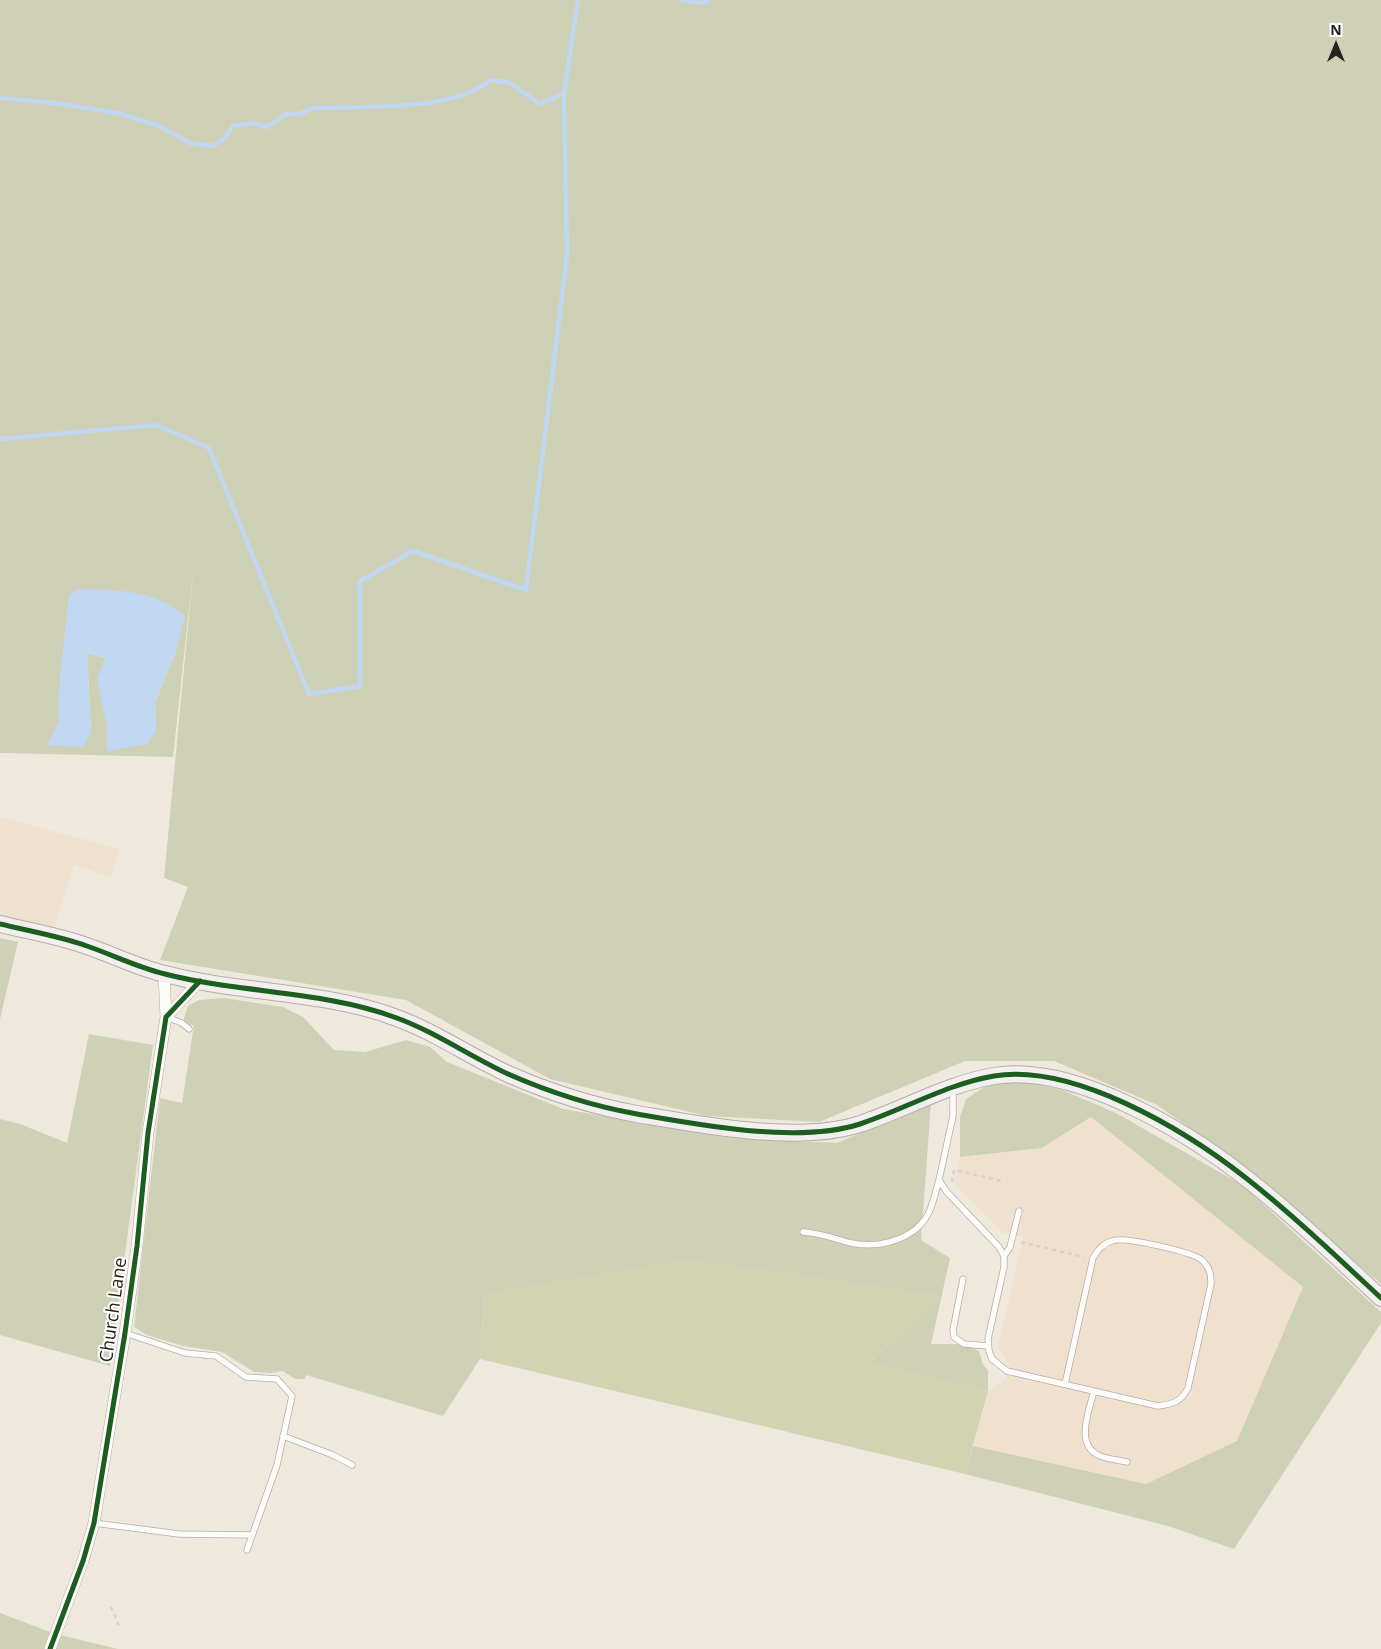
<!DOCTYPE html>
<html>
<head>
<meta charset="utf-8">
<style>
	body { margin:0 }
	#map { position:relative; width:1381px; height:1649px; overflow:hidden; background:#efe8dd; font-family:"Open Sans",sans-serif }
	canvas { display:block }
	.north { position:absolute; left:1311px; top:20px; width:50px; height:50px; -webkit-text-stroke:4px #fff; paint-order:stroke; rotate:0deg; font-size:14px; font-weight:700; line-height:20px; text-align:center; color:#26211a }
	.north::after { content:''; display:block; margin:auto; width:18px; height:22px; background:#26211a; clip-path:polygon(50% 0,100% 100%,50% 72%,0 100%) }
</style>
</head>
<body>
<div id="map">
<canvas width="1381" height="1649"></canvas>
<div class="north">N</div>
</div>
<script>
const context = document.querySelector('canvas').getContext('2d');
context.lineJoin = 'round';
function fill(path, color) { context.fillStyle = color; context.fill(path, 'evenodd'); }
function trace(path, color, width, dash) { context.strokeStyle = color; context.lineWidth = width; context.lineCap = dash ? 'butt' : 'round'; context.setLineDash(dash || []); context.stroke(path); }
function label(font, color, halo, rows, align = 'center') {
  context.font = font + ' "Open Sans",sans-serif'; context.lineWidth = 4; context.setLineDash([]); context.textBaseline = 'middle'; context.strokeStyle = halo; context.fillStyle = color; for (const [text, x, y, turn = 0] of rows) {
    context.save(); context.translate(x, y); context.rotate((+turn || 0) * Math.PI / 180); context.textAlign = isNaN(turn) ? turn : align; if (halo) context.strokeText(text, 0, 0); context.fillText(text, 0, 0); context.restore();
  }
}
fill(new Path2D(`
	M0 817 120 849 111 877 74 865 54 928 0 915Z
	M1091 1117 1303 1287 1238 1441 1146 1484 973 1446 988 1391 1005 1380 1009 1364 998 1347 1023 1237 1003 1233 954 1183 960 1157 1042 1148Z`), '#efe1ce');
fill(new Path2D(`
	M0 0H1381V1284L1254 1174 1157 1105 1054 1061H965L819 1122 707 1116 550 1079 406 1000 160 960 188 887 164 878 194 563 173 757 0 753ZM77 589 177 648 155 703 156 731 108 751 105 658 87 653 91 733 48 745 58 724Z
	M0 938 18 942 0 1019Z
	M223 998 283 1007 303 1017 334 1050 365 1052 406 1040 430 1047 447 1062 563 1109 730 1138 837 1143 931 1103 921 1240 950 1258 931 1344H964L979 1351 983 1365 988 1370V1391L870 1362 941 1295 485 1293 480 1359 443 1416 306 1375 305 1379H295L283 1371 271 1373 254 1372 222 1352 183 1346 147 1335 134 1327 160 1098 182 1103 194 1025 182 1026 188 1006 199 1000Z
	M89 1034 153 1045 110 1366 0 1335V1119L20 1124 67 1143Z
	M1026 1082 1062 1090 1116 1113 1242 1185 1381 1312V1323L1234 1549 1168 1526 965 1474 973 1446 1146 1484 1237 1441 1303 1287 1091 1117 1042 1148 960 1157V1117L966 1099 989 1084Z
	M0 1613 50 1632 44 1649H0Z
	M60 1635 118 1649H56Z`), '#cfd1b7');
fill(new Path2D(`
	M689 1259 942 1295 871 1361 988 1391 965 1474 480 1359 485 1293Z`), '#d1d3b3');
fill(new Path2D(`
	M77 589C116 590 152 589 185 616L177 648 155 703 156 731 147 744 108 751 107 727 97 679 105 658 87 653 91 733 83 747 47 745 58 724 60 675 69 596Z`), '#c2d7f1');
trace(new Path2D(`
	M681 0 703 3 709 0
	M0 98 55 103 117 113 159 126 190 143 212 146 224 139 233 126 254 123 267 127 286 114H299L313 108C364 106 451 112 491 80L510 83 540 104 564 93
	M0 439 156 425 209 448 309 694 360 686V581L413 551 526 590 567 255 564 93 578 0`), '#c2d7f1', 4.5);
const lane = new Path2D(`
	M166 1017 182 1023 189 1029
	M953 1088V1116L939 1180 946 1191 999 1247 1004 1256V1267L988 1339 989 1351 992 1359 1007 1371 1158 1406C1173 1404 1181 1402 1188 1388L1211 1284C1211 1274 1210 1268 1202 1260 1192 1252 1124 1236 1112 1241 1102 1244 1098 1250 1093 1258L1065 1384
	M803 1232C821 1233 835 1239 851 1243 880 1249 918 1239 930 1210 934 1200 936 1190 939 1180
	M1004 1256 1010 1247 1019 1211
	M963 1279 953 1330 954 1337 964 1344 988 1346
	M125 1333 185 1353 216 1356 246 1377 277 1379 292 1396 277 1465 247 1550
	M1094 1391C1089 1411 1074 1445 1100 1456 1108 1459 1118 1460 1127 1462
	M283 1436 333 1455 352 1465
	M94 1523 179 1534 252 1535`);
const street = new Path2D(`
	M164 974 166 1017
	M50 1649 83 1561 94 1523 125 1333 137 1246 148 1133 166 1017 200 981`);
const secondary = new Path2D(`
	M0 924C29 931 59 936 87 946 113 955 139 968 165 974 238 993 324 991 394 1017 434 1031 469 1056 508 1074 549 1092 592 1106 637 1114 701 1125 798 1144 860 1124 905 1109 947 1084 994 1076 1074 1063 1185 1130 1246 1178 1293 1215 1337 1257 1381 1298`);
trace(lane, '#b4aea6', 7);
trace(street, '#b4aea6', 12);
trace(secondary, '#b4aea6', 18);
trace(new Path2D(`
	M952 1182 954 1170 1002 1181
	M1021 1242 1084 1257
	M111 1607 120 1628`), '#d5d2cf', 2.5, [4, 4]);
trace(lane, '#fdfcfa', 5.5);
trace(street, '#fdfcfa', 11);
trace(secondary, '#f3efee', 16);
trace(new Path2D(`
	M0 924C29 931 59 936 87 946 113 955 139 968 165 974 238 993 324 991 394 1017 434 1031 469 1056 508 1074 549 1092 592 1106 637 1114 701 1125 798 1144 860 1124 905 1109 947 1084 994 1076 1074 1063 1185 1130 1246 1178 1293 1215 1337 1257 1381 1298
	M50 1649 83 1561 94 1523 125 1333 137 1246 148 1133 166 1017 200 981`), '#1b5e20', 5);
label('18px', '#26211a', '#fff', [
	["Church Lane",114,1310,-82]
]);
</script>
</body>
</html>
